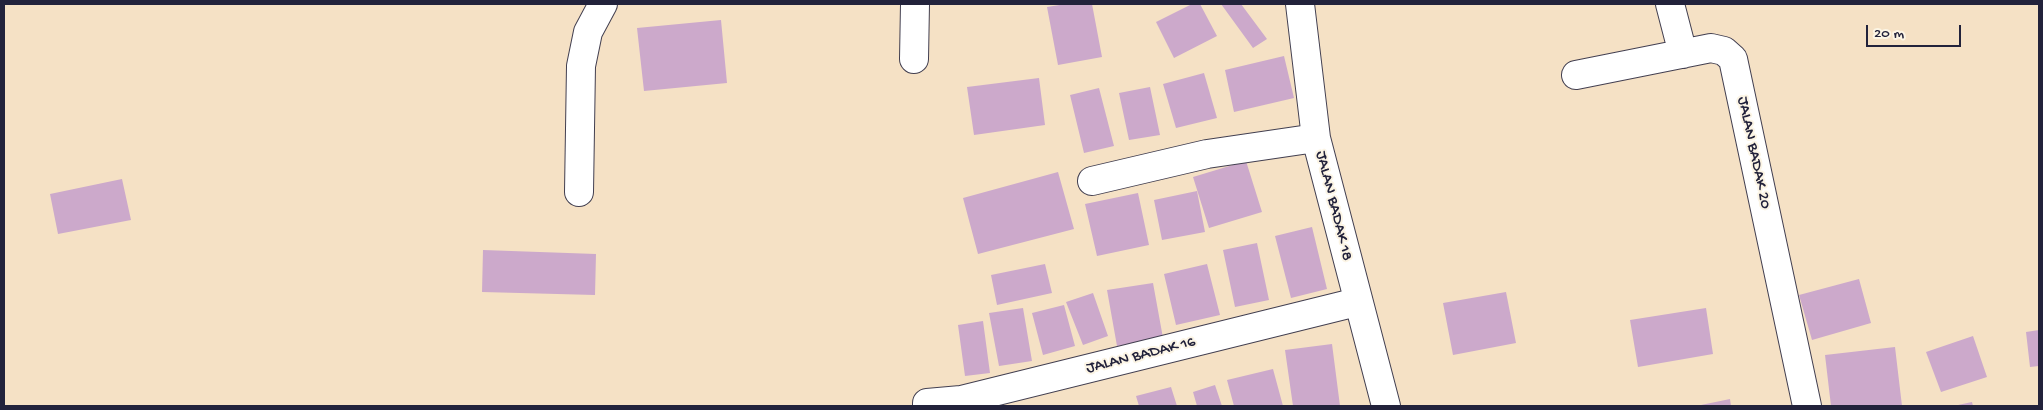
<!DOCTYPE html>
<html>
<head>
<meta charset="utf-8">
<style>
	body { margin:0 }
	#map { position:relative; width:2043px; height:410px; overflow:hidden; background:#f5e1c5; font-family:"Gochi Hand",sans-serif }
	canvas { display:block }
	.frame { position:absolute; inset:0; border:5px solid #22223b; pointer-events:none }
	.scale { position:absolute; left:1866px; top:25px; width:95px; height:22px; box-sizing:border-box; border:2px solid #22223b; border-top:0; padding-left:6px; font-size:15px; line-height:18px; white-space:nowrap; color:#22223b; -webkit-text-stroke:4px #fcf5e5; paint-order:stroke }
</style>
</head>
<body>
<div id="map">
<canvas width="2043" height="410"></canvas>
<div class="frame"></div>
<div class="scale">20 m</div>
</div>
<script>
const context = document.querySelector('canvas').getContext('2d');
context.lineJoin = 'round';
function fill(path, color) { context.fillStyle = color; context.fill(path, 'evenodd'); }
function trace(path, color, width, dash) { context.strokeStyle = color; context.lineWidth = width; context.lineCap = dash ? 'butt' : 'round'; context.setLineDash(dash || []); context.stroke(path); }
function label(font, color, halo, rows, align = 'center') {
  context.font = font + ' "Gochi Hand",sans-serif'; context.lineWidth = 4; context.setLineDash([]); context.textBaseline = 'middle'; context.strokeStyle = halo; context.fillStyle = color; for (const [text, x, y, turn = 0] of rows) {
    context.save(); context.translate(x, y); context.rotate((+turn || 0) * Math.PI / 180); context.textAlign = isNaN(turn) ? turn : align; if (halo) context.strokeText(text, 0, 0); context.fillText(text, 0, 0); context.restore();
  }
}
fill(new Path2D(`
	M1066 4H1092L1102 57 1058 65 1047 7Z
	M1192 4H1200L1217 36 1174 58 1156 22Z
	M1221 4H1241L1267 39 1253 48Z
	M721 20 727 83 644 91 637 28Z
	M1284 56 1294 98 1234 112 1225 70Z
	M1204 73 1217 118 1176 128 1163 84Z
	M1039 78 1045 125 974 135 967 87Z
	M1150 87 1160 135 1129 140 1119 93Z
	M1099 88 1114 146 1084 153 1070 95Z
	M1246 161 1262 212 1209 228 1193 177Z
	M1058 172 1074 229 978 254 963 198Z
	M122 179 131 220 58 234 50 194Z
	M1197 191 1205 232 1162 240 1154 200Z
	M1138 193 1149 245 1097 256 1085 204Z
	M1312 227 1327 289 1291 298 1275 236Z
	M1257 243 1269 300 1235 307 1223 250Z
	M483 250 596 254 595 295 482 292Z
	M1045 264 1052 293 997 305 991 275Z
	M1207 264 1220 315 1176 325 1164 274Z
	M1859 279 1871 323 1812 340 1799 295Z
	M1153 283 1163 338 1117 346 1107 290Z
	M1506 292 1516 343 1453 355 1443 303Z
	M1093 293 1108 336 1083 345 1066 302Z
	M1064 305 1075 346 1043 355 1032 313Z
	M1023 308 1032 361 999 366 989 313Z
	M1706 308 1713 354 1638 367 1630 320Z
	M983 321 990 373 965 376 958 325Z
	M2039 330V366L2030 367 2026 332Z
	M1973 336 1987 377 1941 392 1926 352Z
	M1332 344 1340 406H1293L1285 350Z
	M1895 347 1902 406H1831L1825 355Z
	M1273 369 1283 406H1234L1227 380Z
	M1215 385 1222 406H1197L1193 392Z
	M1171 387 1177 406H1139L1136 396Z
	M1730 399 1731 406H1701V405Z
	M1972 402 1973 406H1959L1958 405Z`), '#cca9cb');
const minor = new Path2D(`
	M1300 4 1316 138
	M1670 4 1683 54
	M914 59 915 4
	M1576 75 1711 48 1724 51 1733 59 1807 406
	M1092 181 1207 154 1316 138 1386 406
	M579 192 581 66 588 32 603 4
	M927 406V403L961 400 1357 302`);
trace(minor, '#423f50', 30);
trace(minor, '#fff', 28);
label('16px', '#22223b', '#fcf5e5', [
	["JALAN BADAK 20",1753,153,78],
	["JALAN BADAK 18",1333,206,76],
	["JALAN BADAK 16",1141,356,-14]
]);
</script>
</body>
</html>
